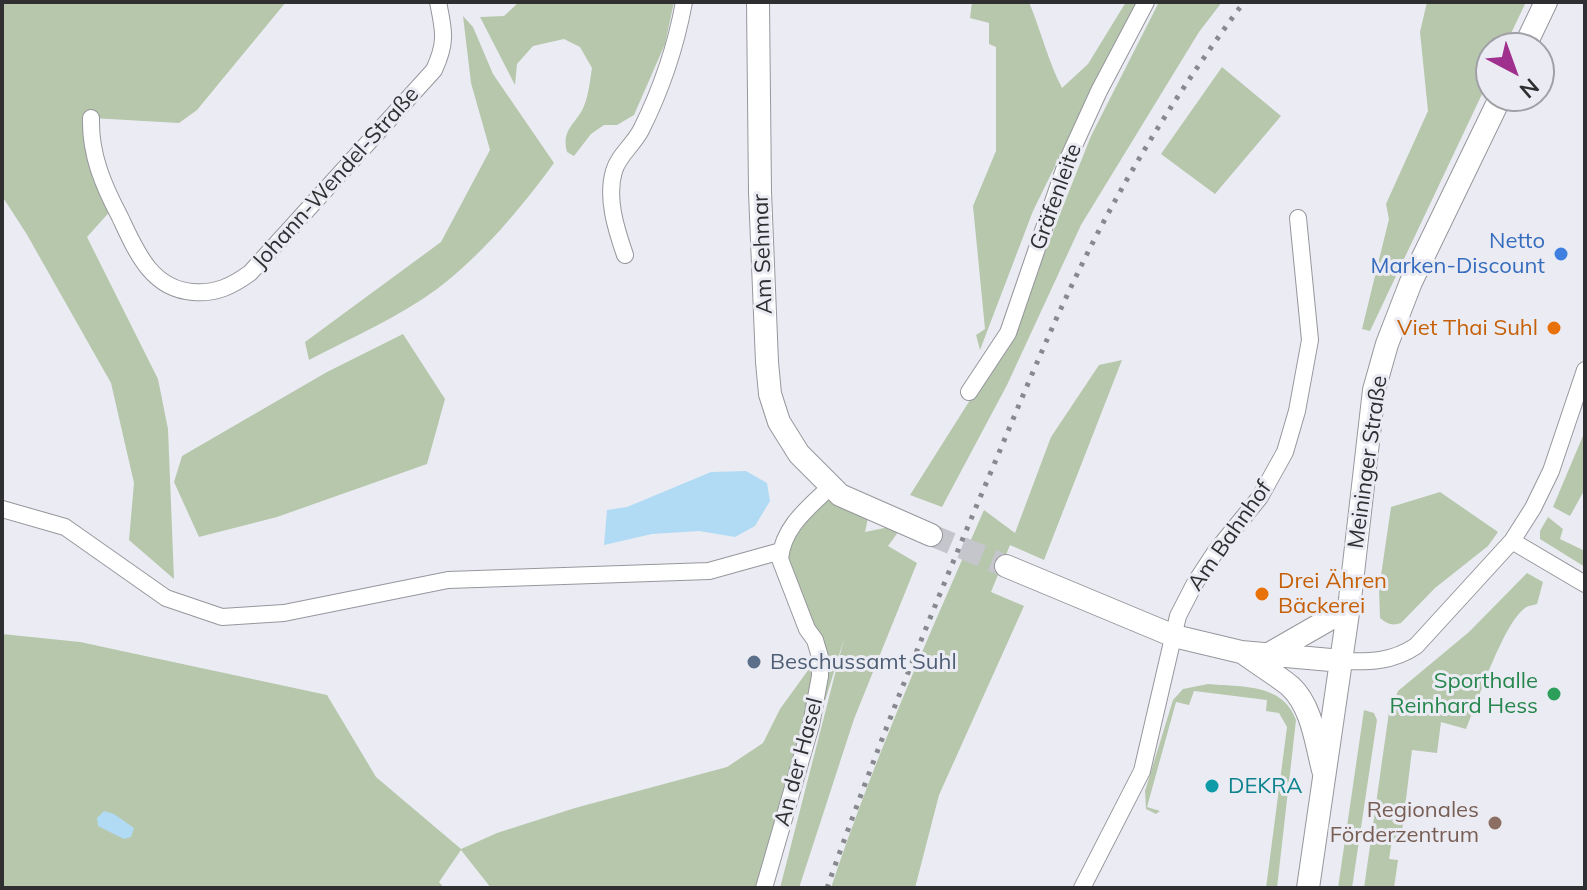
<!DOCTYPE html>
<html>
<head>
<meta charset="utf-8">
<style>
	body { margin:0 }
	#map { position:relative; width:1587px; height:890px; overflow:hidden; background:#ebecf3; font-family:Mulish,sans-serif }
	canvas { display:block }
	.frame { position:absolute; inset:0; border:4px solid #2f2f32; pointer-events:none }
	.north { position:absolute; left:1475px; top:32px; width:80px; height:80px; box-sizing:border-box; background:#ebecf3; border:2px solid #a0a0a6; border-radius:50%; rotate:139deg; font-size:22px; font-weight:700; line-height:32px; text-align:center; color:#2f2f32 }
	.north::after { content:''; display:block; margin:auto; width:28px; height:36px; background:#a0308d; clip-path:polygon(50% 0,100% 100%,50% 72%,0 100%) }
</style>
</head>
<body>
<div id="map">
<canvas width="1587" height="890"></canvas>
<div class="frame"></div>
<div class="north">N</div>
</div>
<script>
const context = document.querySelector('canvas').getContext('2d');
context.lineJoin = 'round';
function fill(path, color) { context.fillStyle = color; context.fill(path, 'evenodd'); }
function trace(path, color, width, dash) { context.strokeStyle = color; context.lineWidth = width; context.lineCap = dash ? 'butt' : 'round'; context.setLineDash(dash || []); context.stroke(path); }
function label(font, color, halo, rows, align = 'center') {
  context.font = font + ' Mulish,sans-serif'; context.lineWidth = 6; context.setLineDash([]); context.textBaseline = 'middle'; context.strokeStyle = halo; context.fillStyle = color; for (const [text, x, y, turn = 0] of rows) {
    context.save(); context.translate(x, y); context.rotate((+turn || 0) * Math.PI / 180); context.textAlign = isNaN(turn) ? turn : align; if (halo) context.strokeText(text, 0, 0); context.fillText(text, 0, 0); context.restore();
  }
}
fill(new Path2D(`
	M2 2H286L197 110 179 123 92 118 114 207 87 237 158 379 168 429 174 579 129 540 134 483 111 383 26 233 2 196Z
	M519 2H674L665 44 634 115 617 125H604L591 134 574 156 567 152C561 128 576 125 584 106 589 94 590 80 592 68L580 47 564 39 533 46 517 64 515 85 480 17 504 16Z
	M972 2H1029C1041 31 1048 61 1062 88L1088 64 1126 2H1142L1082 111 1033 211 980 350 976 335 985 329 973 206 996 151V47L989 44V23L970 18Z
	M1159 2H1222L1199 32 1081 225 1007 385 942 507 910 495 1013 332 1091 136Z
	M1427 2H1526L1504 48H1491V75L1370 331 1362 329 1389 219 1386 204 1428 111 1420 32Z
	M463 16 473 27 493 74 554 163C521 208 482 255 437 289 399 317 351 338 309 360L305 342 441 242 490 150 471 83Z
	M1222 67 1281 116 1215 194 1161 154Z
	M403 334 445 399 427 464 277 517 199 537 174 482 182 456 327 372Z
	M1122 360 1044 560 1010 545 991 592 1024 606 939 795 915 888H831C874 759 929 635 984 510L1015 533 1051 437 1099 365Z
	M1585 431V489L1570 516 1553 507Z
	M830 487 870 509 865 532 904 524 888 546 917 563 854 719 799 888H780L844 639 825 701 817 702 763 888H491L461 850 439 882 444 888H2V634L80 642 327 695 376 777 461 849 497 833 575 808 727 767 763 743 780 709 814 662 781 551Z
	M1440 492 1498 532 1488 546 1435 588 1401 623C1392 626 1387 624 1380 618L1379 589 1391 507Z
	M1548 517 1563 529 1560 539 1585 551V567L1540 539V531Z
	M1527 573 1543 582 1537 604C1534 605 1527 606 1525 608 1503 624 1478 701 1466 729L1441 722 1437 753 1412 750 1401 840H1392L1389 859 1398 860 1394 888H1364L1389 712 1398 691 1469 632Z
	M1208 684C1241 687 1283 683 1296 720L1277 888H1266L1287 727 1279 713 1266 711 1267 700 1194 691 1189 705 1176 702 1147 807 1160 811 1156 814 1146 809 1145 791 1173 700 1183 689Z
	M1364 710 1374 713 1377 720 1352 888H1338Z`), '#b6c7ac');
fill(new Path2D(`
	M746 471 767 483 770 501 755 526 735 537 699 531 652 534 604 545 607 510 627 507 711 472Z
	M104 811 114 814 134 828 131 837 124 839 98 826 97 818Z`), '#b1dbf4');
trace(new Path2D(`
	M931 535 1006 566`), '#c5c6cc', 22, [22, 11]);
const minor = new Path2D(`
	M91 118C90 154 103 185 120 217 136 251 151 289 193 292 216 294 232 286 250 273L434 70C447 42 444 31 438 2
	M625 255C616 229 606 198 614 171 618 156 634 144 641 130 661 90 676 46 684 2
	M969 392 1008 333 1067 161 1099 91 1146 2
	M2 509 65 527 166 598 222 617 284 613 448 580 709 571 781 551
	M1512 541 1585 584
	M1342 661C1370 662 1392 662 1416 646L1512 541 1533 508 1551 471 1585 370
	M764 888 811 725 820 676V657L815 640 807 629 780 559C783 527 808 508 830 487
	M1082 888 1142 771 1178 616 1195 583 1216 551 1260 497 1285 452 1297 411 1310 340 1298 218`);
const major = new Path2D(`
	M758 2 760 192 767 362 770 394 779 422 799 454 840 495 931 535
	M1524 48 1546 2
	M1006 566 1174 636 1241 652 1342 661
	M1242 652C1258 664 1275 674 1290 686 1312 706 1316 743 1323 770
	M1267 655 1349 608
	M1308 888 1350 599 1374 390 1387 344 1411 282 1501 96`);
trace(minor, '#96979d', 18);
trace(major, '#96979d', 24);
trace(minor, '#fff', 16);
trace(major, '#fff', 22);
trace(new Path2D(`
	M827 888C874 755 927 623 982 493 1016 413 1048 332 1087 254 1131 166 1185 81 1244 2`), '#88898e', 5, [4, 8]);
for (const [x, y, r, color] of [
	[1561,254,8,"#3f7fe0"],
	[1554,328,8,"#e8710a"],
	[1262,594,8,"#e8710a"],
	[754,662,8,"#5c6f8a"],
	[1554,694,8,"#2e9e5b"],
	[1212,786,8,"#0f9aa8"],
	[1495,823,8,"#8d6e63"]
]) { const dot = new Path2D(); dot.arc(x, y, r, 0, 2 * Math.PI); context.fillStyle = color; context.fill(dot); trace(dot, '#ebecf3', 3); }
label('22px', '#2f2f32', '#ebecf3', [
	["Johann-Wendel-Straße",336,178,-48],
	["Gräfenleite",1056,197,-70],
	["Am Sehmar",763,254,-92],
	["Meininger Straße",1368,462,-82],
	["Am Bahnhof",1230,536,-55],
	["An der Hasel",799,762,-75]
]);
label('22px', '#366cbe', '#ebecf3', [
	["Netto",1545,241],
	["Marken-Discount",1545,266]
], 'right');
label('22px', '#c56008', '#ebecf3', [
	["Viet Thai Suhl",1538,328],
	["Drei Ähren",1278,581,"left"],
	["Bäckerei",1278,606,"left"]
], 'right');
label('22px', '#4e5e75', '#ebecf3', [
	["Beschussamt Suhl",770,662]
], 'left');
label('22px', '#27864d', '#ebecf3', [
	["Sporthalle",1538,681],
	["Reinhard Hess",1538,706]
], 'right');
label('22px', '#0d838f', '#ebecf3', [
	["DEKRA",1228,786]
], 'left');
label('22px', '#785e54', '#ebecf3', [
	["Regionales",1479,810],
	["Förderzentrum",1479,835]
], 'right');
</script>
</body>
</html>
